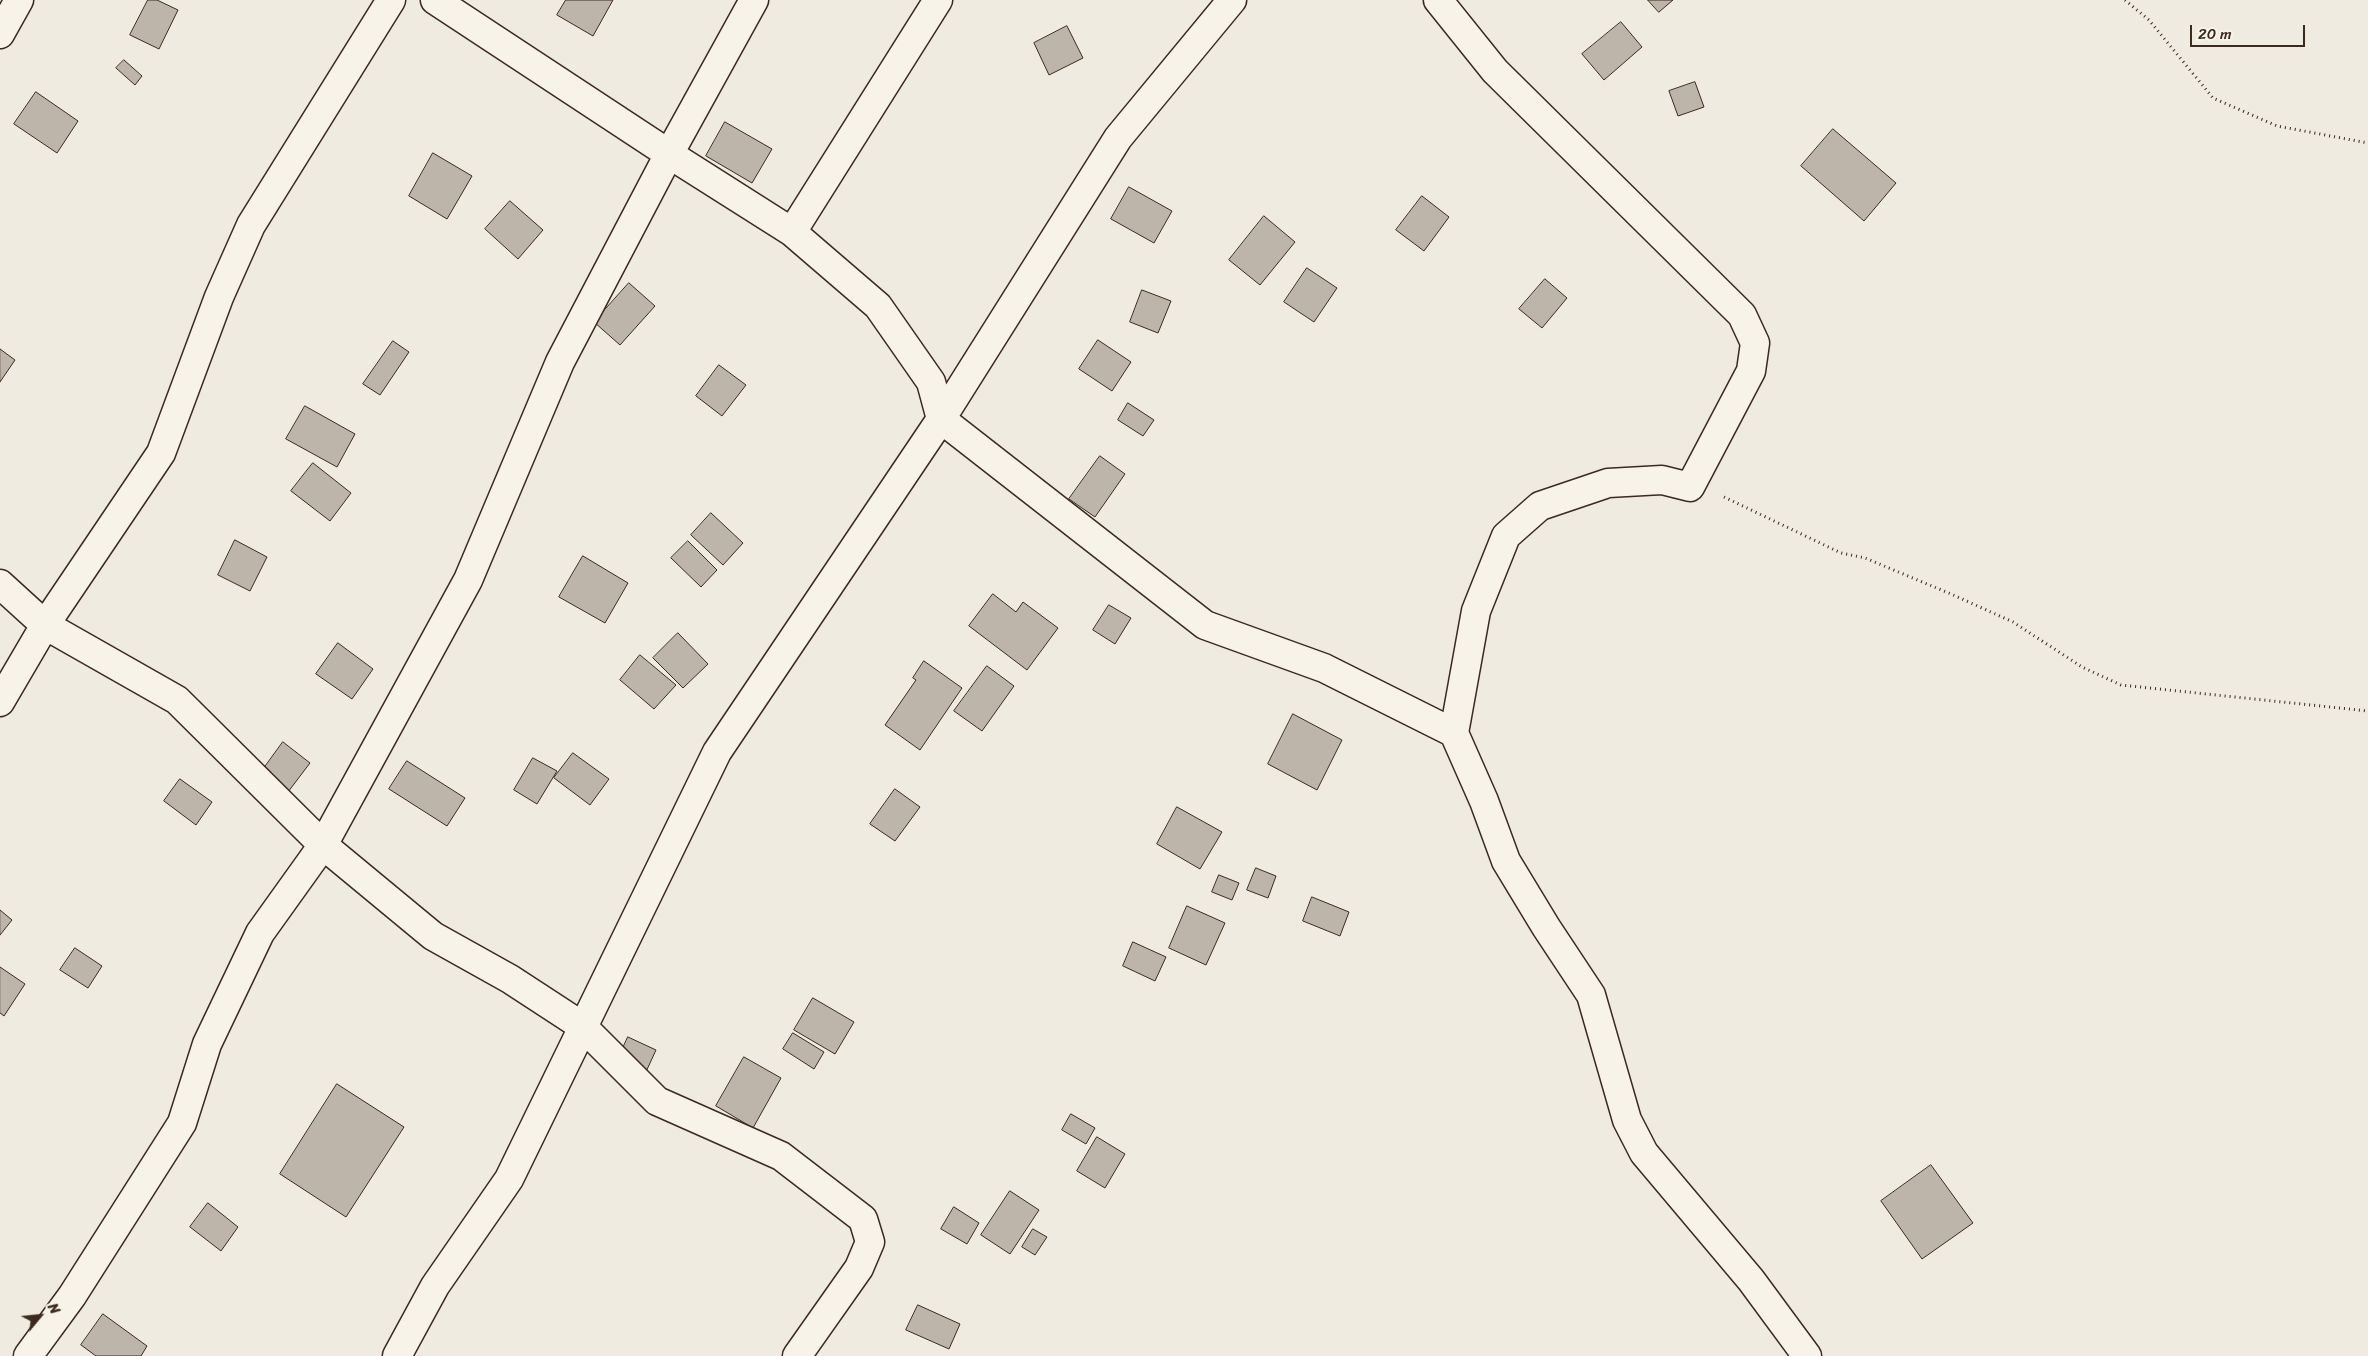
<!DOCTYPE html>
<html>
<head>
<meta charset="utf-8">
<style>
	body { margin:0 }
	#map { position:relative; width:2368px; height:1356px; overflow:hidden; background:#efebe0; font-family:Sriracha,sans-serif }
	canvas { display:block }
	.north { position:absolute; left:15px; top:1291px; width:50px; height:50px; -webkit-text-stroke:4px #f7f3e8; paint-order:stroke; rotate:62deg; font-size:14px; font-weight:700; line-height:20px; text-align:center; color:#3b2a1e }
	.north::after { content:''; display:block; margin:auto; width:18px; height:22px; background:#3b2a1e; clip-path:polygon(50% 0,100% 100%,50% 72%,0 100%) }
	.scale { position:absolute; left:2190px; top:25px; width:115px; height:22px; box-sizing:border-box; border:2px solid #3b2a1e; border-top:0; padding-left:6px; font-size:15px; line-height:18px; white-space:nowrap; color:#3b2a1e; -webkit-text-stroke:4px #f7f3e8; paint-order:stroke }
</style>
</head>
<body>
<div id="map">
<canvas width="2368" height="1356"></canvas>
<div class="north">N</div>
<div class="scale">20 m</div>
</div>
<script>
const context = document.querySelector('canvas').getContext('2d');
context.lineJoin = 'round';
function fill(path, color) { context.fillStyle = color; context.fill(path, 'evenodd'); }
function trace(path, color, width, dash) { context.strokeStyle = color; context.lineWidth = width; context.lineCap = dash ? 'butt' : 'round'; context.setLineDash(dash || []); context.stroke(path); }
const building = new Path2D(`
	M148 0H157L178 10 159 49 130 35Z
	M566 0H613L593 36 557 15Z
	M1648 0H1673L1659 12Z
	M1621 22 1642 47 1604 80 1582 54Z
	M1067 26 1083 58 1049 75 1034 43Z
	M124 60 142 76 135 85 116 68Z
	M1695 82 1704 107 1678 116 1669 91Z
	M36 92 78 121 57 153 14 124Z
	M725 122 772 149 752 183 706 156Z
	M1833 129 1896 183 1864 221 1801 166Z
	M433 153 472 176 447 219 409 196Z
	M1129 187 1172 211 1154 243 1111 219Z
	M1422 196 1449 217 1424 251 1396 230Z
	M510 201 543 230 518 259 485 229Z
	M1264 216 1295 242 1260 285 1229 260Z
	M1307 268 1337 288 1314 322 1284 302Z
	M1545 279 1567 298 1542 328 1519 309Z
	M629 283 655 306 620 345 594 322Z
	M1142 290 1171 301 1158 333 1130 322Z
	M1098 340 1131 362 1112 391 1079 369Z
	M393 341 409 352 380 395 363 384Z
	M0 349 15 360 0 382Z
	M719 365 746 385 722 416 696 396Z
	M1128 403 1154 420 1143 436 1118 420Z
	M305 406 355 434 337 467 286 439Z
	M1100 456 1125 474 1095 517 1069 499Z
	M313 463 351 493 330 521 291 491Z
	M711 513 743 543 723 565 691 535Z
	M235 540 267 557 250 591 218 575Z
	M688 541 717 570 701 587 671 558Z
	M583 556 628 583 605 623 559 597Z
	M993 594 1016 612 1023 602 1058 628 1027 670 969 626Z
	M1109 605 1131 618 1115 644 1093 630Z
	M678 633 708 664 683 688 653 658Z
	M338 643 373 669 352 699 316 674Z
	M640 655 676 685 654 709 620 680Z
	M924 661 962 688 920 750 885 725 916 680 913 678Z
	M987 666 1014 686 982 731 954 711Z
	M1293 714 1342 740 1317 790 1268 764Z
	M283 742 310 763 288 792 262 771Z
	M573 753 609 779 590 805 554 778Z
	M533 758 557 771 537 804 514 790Z
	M407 761 465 798 447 826 389 789Z
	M180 779 212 802 196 825 164 801Z
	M895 789 920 807 895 841 870 824Z
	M1177 807 1222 832 1200 869 1157 844Z
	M1256 868 1276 876 1268 898 1247 890Z
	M1219 875 1239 883 1232 900 1212 892Z
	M1312 897 1349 912 1340 936 1303 921Z
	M1187 906 1225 923 1206 965 1169 948Z
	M0 910 12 920 0 935Z
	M1133 942 1166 957 1155 981 1123 966Z
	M75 948 102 966 88 988 60 970Z
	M0 967 25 984 4 1016 0 1013Z
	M813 998 854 1022 835 1054 794 1030Z
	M793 1033 824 1052 814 1069 783 1049Z
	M628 1037 656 1050 645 1074 617 1061Z
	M744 1057 781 1078 753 1128 716 1106Z
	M337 1084 404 1127 346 1217 280 1174Z
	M1071 1114 1095 1128 1086 1144 1062 1130Z
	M1097 1137 1125 1154 1105 1188 1077 1171Z
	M1931 1165 1973 1223 1922 1259 1881 1201Z
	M1010 1191 1039 1210 1010 1254 981 1235Z
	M208 1203 238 1227 221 1251 190 1227Z
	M954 1207 979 1223 967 1244 941 1229Z
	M1033 1229 1047 1237 1035 1255 1022 1247Z
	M918 1305 960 1324 949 1349 906 1330Z
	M103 1314 147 1346 141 1356H96L81 1345Z`);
fill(building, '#bdb5aa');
trace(building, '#3b2a1e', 1);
const street = new Path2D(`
	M435 0 669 154 792 232 878 306 931 382 941 419 1205 625 1324 668 1454 733 1484 801 1506 861 1546 927 1591 995 1627 1120 1644 1153 1751 1280 1807 1356
	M1438 0 1495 71 1742 315 1755 343 1751 371 1690 487 1662 480 1608 483 1540 506 1506 536 1476 611 1454 733
	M0 34 19 0
	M792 232 938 0
	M0 584 45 625 177 700 323 845 433 936 510 979 582 1026 657 1101 781 1156 863 1219 870 1242 859 1268 797 1356
	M0 702 45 625 161 453 219 297 251 225 391 0
	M28 1356 72 1296 182 1123 207 1044 260 933 323 845 468 580 560 362 669 154 754 0
	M397 1356 435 1286 509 1179 717 752 941 419 1118 138 1232 0`);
trace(street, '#3b2a1e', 31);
trace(new Path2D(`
	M2125 0 2149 20 2213 98 2277 126 2368 143
	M1724 497 1841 553 1865 558 1951 594 2013 622 2082 667 2121 685 2368 711`), '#3b2a1e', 3, [1, 4]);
trace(street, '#f7f3e8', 28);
</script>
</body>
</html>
